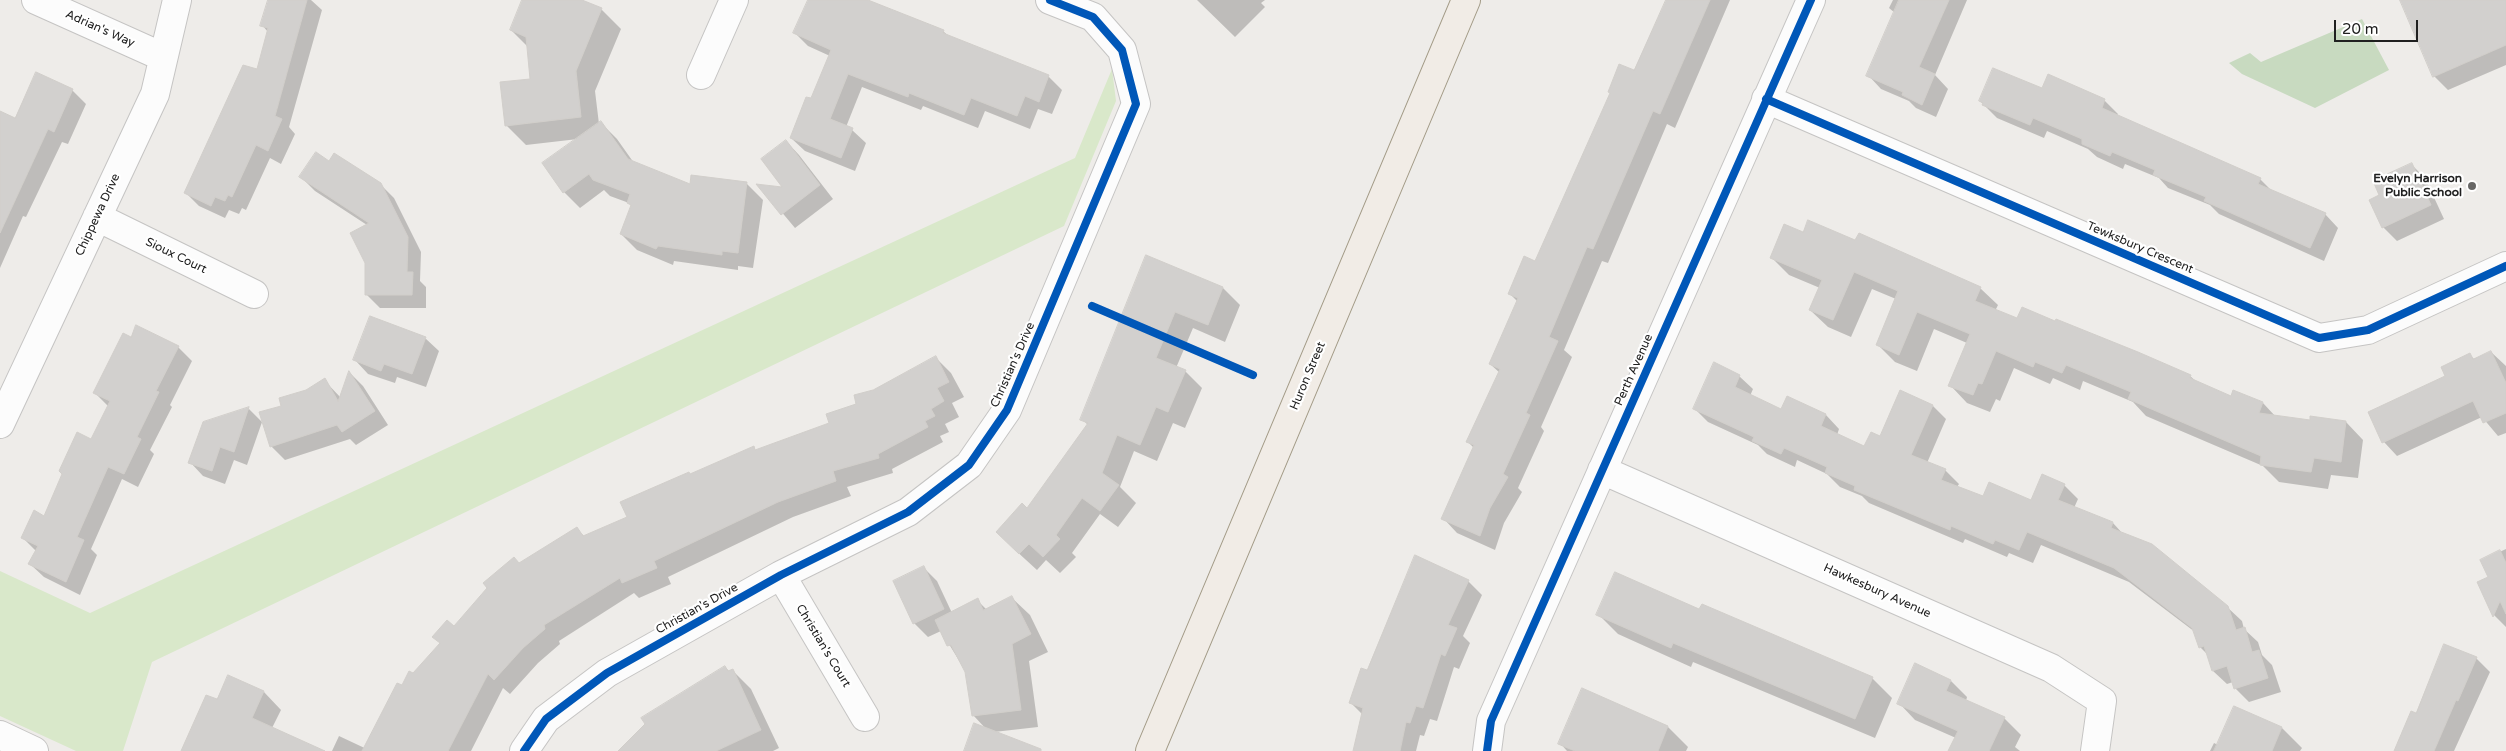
<!DOCTYPE html>
<html>
<head>
<meta charset="utf-8">
<style>
	body { margin:0 }
	#map { position:relative; width:2506px; height:751px; overflow:hidden; background:#eeece9; font-family:"Varela Round",sans-serif }
	canvas { display:block }
	.scale { position:absolute; left:2334px; top:20px; width:84px; height:22px; box-sizing:border-box; border:2px solid #202020; border-top:0; padding-left:6px; font-size:15px; line-height:18px; white-space:nowrap; color:#202020; -webkit-text-stroke:4px #fff; paint-order:stroke }
</style>
</head>
<body>
<div id="map">
<canvas width="2506" height="751"></canvas>
<div class="scale">20 m</div>
</div>
<script>
const context = document.querySelector('canvas').getContext('2d');
context.lineJoin = 'round';
function fill(path, color) { context.fillStyle = color; context.fill(path, 'evenodd'); }
function trace(path, color, width, dash) { context.strokeStyle = color; context.lineWidth = width; context.lineCap = dash ? 'butt' : 'round'; context.setLineDash(dash || []); context.stroke(path); }
function label(font, color, halo, rows, align = 'center') {
  context.font = font + ' "Varela Round",sans-serif'; context.lineWidth = 4.5; context.setLineDash([]); context.textBaseline = 'middle'; context.strokeStyle = halo; context.fillStyle = color; for (const [text, x, y, turn = 0] of rows) {
    context.save(); context.translate(x, y); context.rotate((+turn || 0) * Math.PI / 180); context.textAlign = isNaN(turn) ? turn : align; if (halo) context.strokeText(text, 0, 0); context.fillText(text, 0, 0); context.restore();
  }
}
fill(new Path2D(`
	M1112 69 1116 101 1064 226 152 662 123 751H76L0 716V571L90 613 1075 158Z`), '#d9e8ca');
fill(new Path2D(`
	M2362 19 2389 70 2315 108 2242 74 2229 63 2250 53 2261 62Z`), '#c8dac0');
fill(new Path2D(`
	M269 0H311L322 10 289 127 295 134 281 164 270 158 246 210 242 208 239 214 229 210 225 218 199 206 185 192 257 71 268 32 262 25Z
	M524 0H579L601 9 621 29 595 91 599 124 601 123 617 139 634 163 691 185 747 184 763 200 753 268 738 266V270L674 261 673 265 637 250 621 234 632 206 629 203 610 196 604 190 580 208 564 192 578 139 526 145 506 125 532 80 528 47 511 30Z
	M810 0H866L944 32 950 37 1048 76 1062 90 1052 114 1038 109 1030 129 985 111 978 128 923 106 921 110 862 87 846 127 852 130 866 143 855 171 805 151 791 138 811 100 830 56 808 46 795 33Z
	M1197 0H1265L1261 3 1265 7 1235 37Z
	M1667 0H1730L1675 128 1667 124 1608 263 1602 261 1564 350 1572 357 1541 427 1544 431 1518 488 1522 492 1504 523 1495 550 1457 533 1443 518 1474 448 1468 442 1500 373 1490 364 1518 302 1510 294 1536 263 1634 72Z
	M1893 0H1967L1935 75 1948 89 1936 117 1916 108 1909 101 1881 89 1868 75 1895 13 1889 8Z
	M2402 0H2506V65L2448 90 2434 76Z
	M72 90 86 104 68 144 62 142 26 217 23 216 0 268V113L15 120Z
	M2042 90 2104 100 2118 114 2117 116 2260 179 2272 191 2325 214 2338 228 2324 261 2219 214 2210 205 2168 188 2159 178 2125 164 2123 169 2097 157 2088 149 2047 131 2044 138 1997 118 1980 101Z
	M786 141 799 155 833 199 795 228 759 185 785 189Z
	M329 163 380 184 394 198 421 252 420 281 426 287V308H380L366 294 367 225 315 191 301 177Z
	M2411 164 2425 178 2444 219 2397 241 2383 227 2381 195Z
	M1804 234 1856 242 1980 288 1998 305 1995 311 2190 376 2197 382 2231 397 2234 391 2263 403 2276 417 2311 421V418L2346 422 2363 440 2358 478 2331 475 2328 489 2279 482 2263 466 2146 416 2133 402 2083 381 2080 390 2053 378 2050 384 2014 368 2000 401 1996 399 1990 412 1967 403 1950 385 1967 343 1934 329 1917 371 1895 362 1877 344 1896 299 1872 289 1851 337 1828 327 1810 310 1820 288 1789 275 1772 258Z
	M1146 257 1223 288 1240 305 1225 342 1193 328 1176 368 1185 371 1202 388 1185 428 1173 423 1157 461 1134 451 1120 487 1136 503 1118 527 1100 514 1072 553 1076 557 1060 573 1046 560 1037 570 1014 549 1028 510 1088 425 1082 419Z
	M425 338 439 351 426 387 397 377 395 383 368 374 355 360Z
	M131 339 178 347 192 361 170 405 172 407 150 450 154 454 138 487 122 479 91 549 97 555 80 595 44 577 30 564 36 551 23 538 45 517 91 441 109 407 94 392Z
	M2491 352 2506 366V433L2498 436 2482 417 2397 456 2384 442 2369 413 2447 377 2470 355 2475 360Z
	M936 358 951 373 964 397 952 403 959 417 945 424 949 432 940 436 943 442 892 469 893 473 847 487 851 496 793 517 668 577 671 584 639 598 634 593 559 641 560 644 538 663 510 694 503 688 471 751H436L402 687 454 628 520 565 577 529 585 537 628 518 691 475 753 448 756 451 830 424 858 405 874 391Z
	M350 373 363 386 388 425 356 445 350 439 285 460 271 446 283 407 324 380 341 398Z
	M1739 376 1753 389 1750 396 1782 410 1788 398 1826 415 1839 429 1837 435 1865 448 1933 406 1946 419 1927 463 1945 470 1959 484 1957 487 1984 498 2031 502 2064 485 2078 499 2074 508 2113 523 2124 535 2227 607 2242 621 2244 629 2258 642 2262 655 2272 665 2281 692 2249 702 2235 688 2233 682 2227 684 2213 671 2208 655 2200 647 2195 632 2129 582 2041 545 2033 563 2009 553 2007 557 1965 539 1963 543 1869 503 1862 496 1840 487 1827 474 1797 460 1795 467 1767 454 1758 445 1708 422 1694 408Z
	M249 409 262 422 247 465 234 460 225 484 203 476 190 462 204 423Z
	M2506 549V627L2493 614 2490 578 2482 560Z
	M924 568 937 581 952 613 977 600 987 610 1012 598 1030 615 1048 652 1029 661 1038 727 994 732 1040 751H965L987 730 973 715 966 672 941 631 928 637 914 623Z
	M1468 581 1482 595 1463 636 1470 643 1459 669 1454 667 1437 721 1430 719 1424 736 1420 735 1416 751H1354L1363 715 1351 703 1368 672Z
	M1700 611 1872 678 1892 698 1875 738 1693 662 1691 667 1618 634 1598 614Z
	M2476 658 2490 672 2454 751H2396L2416 714Z
	M725 667 730 672 733 671 751 689 779 748 773 751H620Z
	M229 677 264 692 281 710 272 728 322 751H189Z
	M1951 681 1967 697 1966 701 2004 718 2021 735 2015 747 2020 751H1950L1956 738 1915 720 1899 703Z
	M2235 707 2282 728 2302 748 2300 751H2210L2214 743 2218 745Z
	M1668 727 1688 747 1686 751H1567L1560 743Z
	M339 736 371 751H332Z`), '#0003');
const building = new Path2D(`
	M268 0H307L275 116 282 119 268 151 256 145 232 197 228 195 225 201 215 197 211 206 184 193 243 65 257 69 268 28 260 26Z
	M522 0H582L602 8 576 71 581 117 505 126 500 82 530 79 526 37 510 30Z
	M808 0H868L944 30 943 33 1049 75 1039 102 1025 96 1017 116 971 98 964 115 909 93 908 97 848 74 830 119 853 128 841 158 790 138 806 97 811 98 831 50 793 33Z
	M1666 0H1710L1660 114 1653 111 1593 249 1587 247 1549 337 1558 341 1526 413 1530 415 1503 474 1508 477 1490 508 1480 536 1441 519 1474 445 1466 442 1500 369 1489 364 1518 298 1508 294 1524 256 1535 261 1610 93 1608 92 1619 64 1634 70Z
	M1899 0H1949L1919 67 1935 74 1922 105 1902 95 1903 92 1866 76Z
	M2400 0H2506V45L2433 77Z
	M1993 68 2042 88 2048 74 2105 99 2102 108 2261 178 2258 184 2326 213 2310 248 2204 201 2206 197 2153 175 2155 170 2112 152 2110 156 2082 144V139L2033 118 2030 125 1982 105 1983 103 1979 101Z
	M36 72 73 89 54 132 48 129 0 233V111L15 118Z
	M601 121 628 159 690 184 691 175 747 182 738 253 722 251V255L658 246 656 249 620 234 631 205 627 203 630 194 593 180 589 174 563 193 542 163Z
	M786 140 820 185 781 215 756 184 782 187 761 159Z
	M316 152 329 161 334 153 381 183 408 237 407 272H413L412 295H365V263L350 233 369 223 299 177Z
	M2412 163 2431 205 2382 228 2369 200 2379 195 2373 181Z
	M1808 220 1855 240 1859 233 1981 287 1975 301 2017 318 2022 307 2055 321 2056 319 2138 352 2191 375 2190 378 2231 396 2233 390 2263 402 2259 413 2310 420V416L2346 421 2341 462 2314 458 2311 472 2260 465 2261 456 2128 399 2131 392 2066 365 2062 373 2035 362 2033 367 1996 351 1982 384 1978 383 1973 395 1948 386 1970 334 1917 312 1899 355 1876 345 1898 291 1854 272 1833 320 1809 310 1822 280 1770 258 1784 224 1803 232Z
	M1146 255 1223 287 1208 325 1175 312 1156 358 1186 370 1168 412 1156 407 1140 445 1117 435 1102 473 1119 485 1100 511 1082 498 1056 535 1060 539 1043 557 1029 544 1019 554 996 532 1022 503 1027 508 1088 423 1080 420Z
	M370 316 426 337 412 374 384 364 381 371 353 360Z
	M136 325 179 346 156 391 159 392 137 437 141 439 124 474 108 467 77 537 84 540 66 582 28 564 38 546 21 538 34 510 44 516 62 474 59 471 77 432 91 439 110 401 93 393 123 333 131 337Z
	M2491 351 2506 383V413L2483 423 2473 401 2382 443 2368 412 2445 376 2441 367 2470 353 2473 359Z
	M936 356 949 382 937 388 944 401 931 409 935 416 925 421 928 427 878 454 879 458 833 471 836 481 778 502 654 561 657 568 622 583 620 578 544 625 545 629 523 648 494 680 488 674 448 751H362L397 683 402 685 409 671 413 673 440 643 432 637 447 620 454 626 487 588 483 583 514 557 519 563 577 527 583 536 627 517 620 502 689 472 690 474 754 446 755 450 829 423 826 414 856 404 854 395 873 390Z
	M1714 362 1740 375 1735 387 1781 409 1787 396 1826 414 1821 426 1864 446 1871 432 1880 436 1900 390 1933 405 1911 455 1946 469 1941 480 1983 496 1989 482 2031 500 2042 474 2065 484 2058 500 2113 522 2111 528 2152 544 2228 606 2236 630 2245 627 2252 652 2259 650 2268 678 2234 689 2227 666 2212 671 2204 646 2199 648 2192 628 2114 568 2027 532 2019 550 1995 540 1993 544 1951 526 1950 530 1854 490 1855 486 1825 473 1827 467 1784 448 1781 454 1752 441 1754 437 1693 409Z
	M349 371 375 411 342 432 337 425 270 447 259 412 281 406 279 398 306 390 325 378 338 401Z
	M249 407 234 452 220 447 212 471 188 463 203 422Z
	M2500 550 2506 563V614L2500 601 2493 617 2477 582 2488 577 2480 560Z
	M1415 555 1469 580 1448 625 1457 628 1445 656 1441 654 1423 708 1416 706 1410 723 1406 722 1400 751H1353L1363 708 1349 703 1361 668 1367 670Z
	M924 566 944 609 913 624 893 581Z
	M1615 572 1699 609 1702 604 1873 677 1855 719 1673 643 1671 648 1596 615Z
	M1012 596 1031 634 1012 644 1021 710 972 716 965 672 951 645 947 646 935 620 978 598 983 610Z
	M2444 644 2477 657 2458 701 2456 700 2434 751H2394L2411 711 2416 713Z
	M1915 663 1951 680 1946 691 2005 717 1989 751H1948L1958 731 1897 704Z
	M725 666 728 671 733 669 761 730 716 751H618L645 724 641 718Z
	M228 675 264 691 252 718 325 751H181L206 695 217 699Z
	M1582 688 1668 726 1658 751H1575L1558 744Z
	M2234 706 2282 727 2272 751H2214Z
	M974 723 1041 749V751H964Z`);
fill(building, '#d2d0ce');
trace(building, '#d1ceca', 1);
const minor = new Path2D(`
	M36 0 163 57
	M701 75 734 0
	M1766 99 2319 338 2368 330 2506 266
	M97 217 254 294
	M0 424 155 94 177 0
	M1602 470 2051 668 2102 701 2095 751
	M781 575 865 717
	M0 735 34 751
	M524 751 546 719 607 673 781 575 908 512 969 465 1007 410 1136 104 1122 50 1093 17 1050 0
	M1487 751 1491 721 1811 0`);
const major = new Path2D(`
	M1150 751 1466 0`);
trace(minor, '#c5c4c3', 30);
trace(major, '#a39b87', 30);
trace(minor, '#fcfcfc', 28);
trace(major, '#f1ece6', 28);
trace(new Path2D(`
	M1766 99 2319 338 2368 330 2506 266
	M1092 306 1253 375
	M524 751 546 719 607 673 781 575 908 512 969 465 1007 410 1136 104 1122 50 1093 17 1050 0
	M1487 751 1491 721 1811 0`), '#0057b8', 8);
for (const [x, y, r, color] of [
	[2472,186,5,"#686766"]
]) { const dot = new Path2D(); dot.arc(x, y, r, 0, 2 * Math.PI); context.fillStyle = color; context.fill(dot); trace(dot, '#fff', 2); }
label('12px', '#202020', '#fff', [
	["Adrian's Way",100,29,24],
	["Chippewa Drive",98,215,-65],
	["Tewksbury Crescent",2140,248,23],
	["Sioux Court",176,256,26],
	["Christian's Drive",1013,365,-66],
	["Perth Avenue",1634,370,-66],
	["Huron Street",1308,376,-67],
	["Hawkesbury Avenue",1877,591,24],
	["Christian's Drive",697,609,-29],
	["Christian's Court",823,646,59]
]);
label('bold 12px', '#202020', '#fff', [
	["Evelyn Harrison",2462,179],
	["Public School",2462,193]
], 'right');
</script>
</body>
</html>
